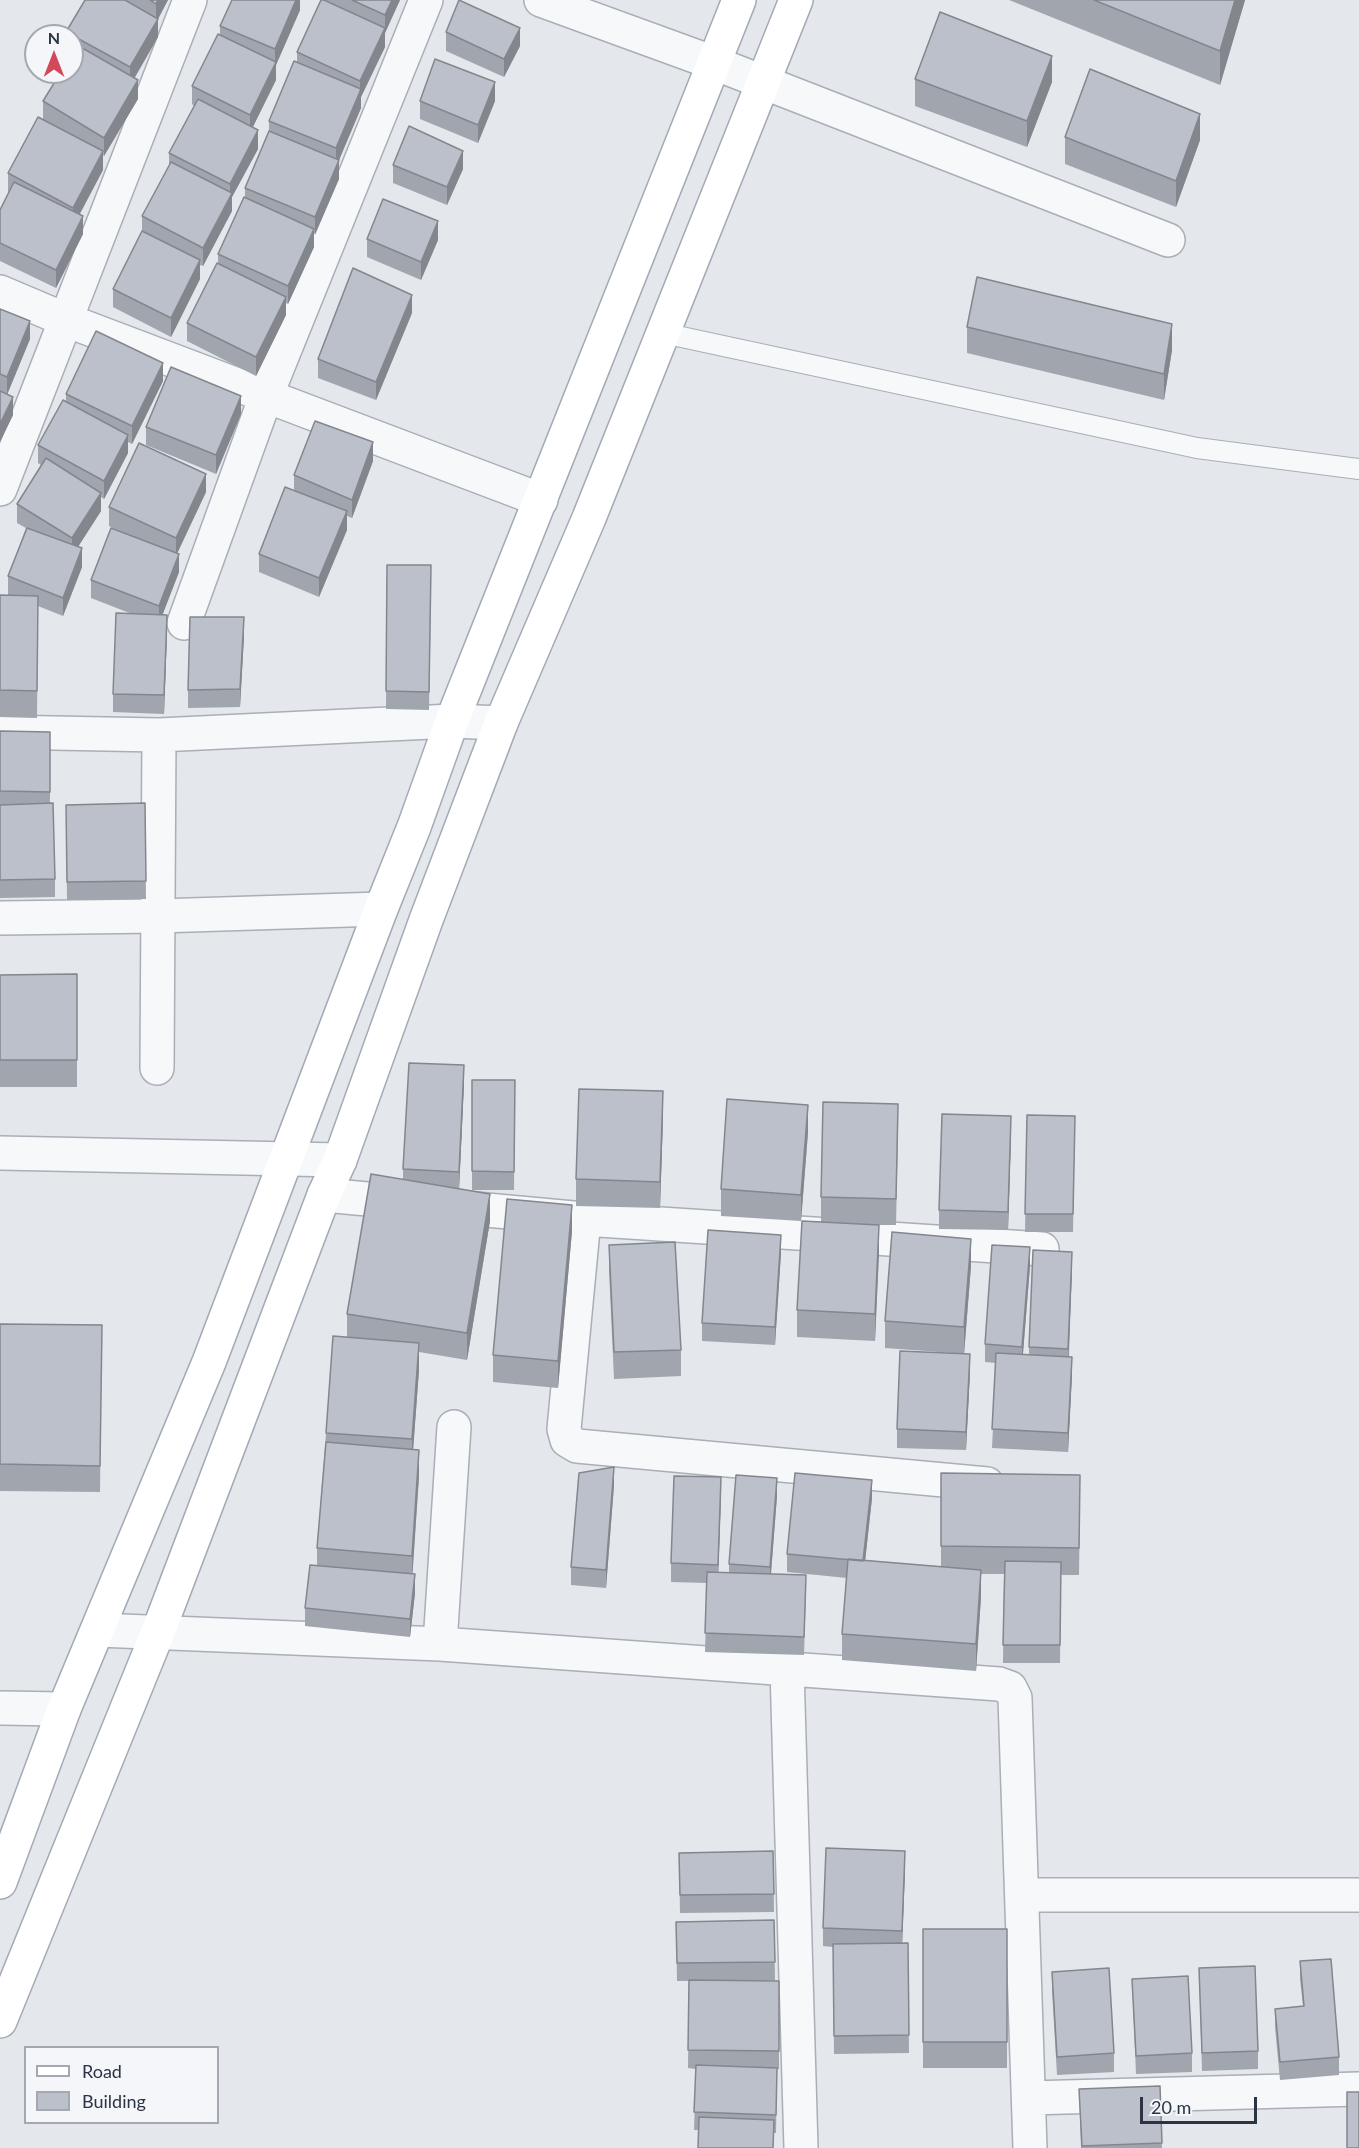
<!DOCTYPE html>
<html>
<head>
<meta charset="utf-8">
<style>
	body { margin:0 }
	#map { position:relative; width:1359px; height:2148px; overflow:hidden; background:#e4e7ec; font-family:Lato,sans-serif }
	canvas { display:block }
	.legend { position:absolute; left:24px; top:2046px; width:195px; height:78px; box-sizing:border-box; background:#f4f6f9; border:2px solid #a4a8b1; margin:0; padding:8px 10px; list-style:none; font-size:18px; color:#2b3445 }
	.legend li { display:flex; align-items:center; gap:12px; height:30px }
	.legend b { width:30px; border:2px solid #a4a8b1 }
	.north { position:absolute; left:24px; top:24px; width:60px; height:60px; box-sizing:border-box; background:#f4f6f9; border:2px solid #a4a8b1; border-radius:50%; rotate:0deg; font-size:16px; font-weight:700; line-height:24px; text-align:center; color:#2b3445 }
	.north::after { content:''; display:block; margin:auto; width:21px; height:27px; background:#d1495b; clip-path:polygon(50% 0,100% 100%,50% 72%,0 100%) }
	.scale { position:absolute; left:1140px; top:2097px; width:117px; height:27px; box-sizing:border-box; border:3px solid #2b3445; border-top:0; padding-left:8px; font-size:18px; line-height:21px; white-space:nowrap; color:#2b3445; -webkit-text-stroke:4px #f4f6f9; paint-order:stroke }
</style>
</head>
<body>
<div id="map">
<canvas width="1359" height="2148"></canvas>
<ul class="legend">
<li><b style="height:8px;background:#fff"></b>Road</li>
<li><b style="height:16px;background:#bbc0ca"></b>Building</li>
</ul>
<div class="north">N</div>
<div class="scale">20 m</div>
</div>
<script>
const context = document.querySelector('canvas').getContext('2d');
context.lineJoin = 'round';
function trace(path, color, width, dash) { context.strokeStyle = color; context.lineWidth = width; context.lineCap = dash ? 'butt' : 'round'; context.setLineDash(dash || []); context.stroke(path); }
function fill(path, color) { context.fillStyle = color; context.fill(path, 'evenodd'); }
const lane = new Path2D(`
	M663 333 1197 448 1359 469`);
const street = new Path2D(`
	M541 0 714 63 1168 240
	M0 292 66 320 541 500
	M0 489 190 0
	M184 623 266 396 426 0
	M0 732 159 735 452 721 501 723
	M0 918 158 916 381 909
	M157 1068 159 735
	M0 1153 340 1160
	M324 1195 584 1219 1042 1249
	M584 1219 564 1429 567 1440 577 1446 987 1484
	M98 1630 440 1644 999 1684 1010 1688 1015 1698 1030 2148
	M440 1644 454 1427
	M787 1669 801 2148
	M0 1708 64 1709
	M1022 1895H1359
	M1029 2098 1359 2089`);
const primary = new Path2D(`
	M0 1882 64 1709 209 1362 381 909 414 827 452 721 739 0
	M0 2021 158 1632 324 1195 340 1160 426 920 501 723 589 518 796 0`);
trace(lane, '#a9aeb7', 22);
trace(street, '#a9aeb7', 36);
trace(primary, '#a3abb8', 36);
trace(lane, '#f7f8fa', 20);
trace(street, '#f7f8fa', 33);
trace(primary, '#fff', 33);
fill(new Path2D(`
	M85 0H168L158 19V37L134 78 138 99 104 156 103 155V170L80 214 83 234 56 288 0 261V210L9 192 8 191V173L43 119V101L72 72V36H66V32Z
	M300 0V10L276 65V80L252 128 258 149 232 197V211L203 266 200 265V279L171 337 113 307V289L142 231V216L169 166V153L194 106 192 104V86L220 35V26Z
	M321 0H400L385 33V47L361 97V108L339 160V179L314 235V247L288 304 286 303V315L256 376 187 341V323L218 264V254L245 197V188L269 131V121L297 63V52Z
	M1009 0H1245L1220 85Z
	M446 32 520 46 504 77 446 51Z
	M915 79 1052 82 1027 147 915 106Z
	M420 101H495L478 143 420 119Z
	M1065 137 1200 140 1176 207 1065 164Z
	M393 165 463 169 447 205 393 183Z
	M367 239 438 240 421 280 367 257Z
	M0 309 30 339 7 394 13 415 0 442Z
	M412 313 376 400 318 378V359Z
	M967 327 1172 350 1164 400 967 353Z
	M163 381 132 444 128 442V453L104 499 101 497V511L78 547 82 567 63 616 38 606 37 718 0 717V595L10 596 8 595V576L26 528 17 523V504L41 465 38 463V445L66 401V394Z
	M241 414 216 474 146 445V427Z
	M373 461 352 518 347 516V530L319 597 259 572V554L294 491V475Z
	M206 492 177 553 179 572 162 615 167 633 164 714 113 712V694L132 614 91 598V580L122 532 109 526V507Z
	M387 565 431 583 429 710 386 709Z
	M244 636 240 707 188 708V690Z
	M0 731 50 732V803L55 879V897L0 898Z
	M145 803 146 899 67 900 66 805Z
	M77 974V1087H0V975Z
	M472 1080H515L514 1190H472Z
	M464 1084 459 1189 490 1221 467 1360 419 1352V1370L413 1449 419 1476 412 1574 415 1593 410 1637 305 1626V1608L317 1565V1548L326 1433 347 1338V1314L403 1179V1169Z
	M1027 1115 1075 1116 1073 1232H1025Z
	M663 1118 660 1208 576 1206V1179Z
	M898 1130 896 1225H870L879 1252 875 1341 797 1337V1310L821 1222V1197Z
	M808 1132 801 1221 721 1216V1189Z
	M1011 1134 1008 1230 939 1229V1210Z
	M572 1231 558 1388 493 1382V1355Z
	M609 1245 681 1350V1376L614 1379 609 1271Z
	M781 1253 775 1345 702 1341V1323Z
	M971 1266 964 1354 970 1372 966 1450 897 1448V1429L953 1353 885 1348V1321Z
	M1030 1266 1023 1354H1029V1347L1072 1270 1069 1356 1072 1375 1068 1452 992 1448 996 1363 985 1362V1344Z
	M0 1324 102 1325 100 1492 0 1491Z
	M941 1473 1080 1502 1079 1575H1061L1060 1663H1003L1004 1574H981V1597L976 1671 842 1660V1634L847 1578 787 1572V1554L872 1498 865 1561 941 1567Z
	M614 1485 606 1588 571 1585V1567Z
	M721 1495 718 1573H729V1564L777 1496 771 1574 806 1593 804 1655 705 1652 707 1583 671 1582V1563Z
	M773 1851 774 1912 680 1913 679 1853Z
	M905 1869 902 1943H908L909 2053 834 2054 833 1947 823 1946V1928Z
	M774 1920 775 1980H749L779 1981V2069H777L776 2133H774L773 2148H698L699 2130H694L696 2069 688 2068 689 1981H677L676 1922Z
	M923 1929H1007V2068H923Z
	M1300 1961 1339 2057V2075L1280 2080 1275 2027V2009L1303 2006 1300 1979Z
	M1199 1968 1258 2051V2069L1202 2071Z
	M1052 1972 1114 2053V2072L1057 2075 1052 1990Z
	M1132 1979 1192 2053V2072L1136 2074Z
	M1160 2086 1162 2148H1081L1079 2089Z`), '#a1a5ae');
fill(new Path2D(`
	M158 0H168L158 19V37L130 86V67L156 22V4Z
	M296 0H300V10L276 65V80L250 133V115L275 65V49Z
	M392 0H400L385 33V15Z
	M1235 0H1245L1220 85V51Z
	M385 28V47L361 97V108L339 160V179L315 235V217L336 166V148L360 92V81Z
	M520 28V46L504 77V59Z
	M1052 56V82L1027 147V121Z
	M138 80V99L104 156V138Z
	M495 82V101L478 143V125Z
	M1200 114V140L1176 207V181Z
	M258 130V149L232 197V211L203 266V248L230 198V184Z
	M103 151V170L73 226V208Z
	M463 151V169L447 205V187Z
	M83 216V234L56 288V270Z
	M438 221V240L421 280V262Z
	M314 229V247L288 304V286Z
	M200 260V279L171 337V318Z
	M412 295V313L376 400V382Z
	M286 297V315L256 376V357Z
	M30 321V339L7 395V377Z
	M1172 324V350L1164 400V374Z
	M163 363V381L132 444V426Z
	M241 396V414L216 474V455Z
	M13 397V415L0 442V424Z
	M128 435V453L104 499V481Z
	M373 442V461L352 518V500Z
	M206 474V492L176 556V538Z
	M101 493V511L72 556V538Z
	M347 511V530L319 597V578Z
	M82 548V567L63 616V598Z
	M179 554V572L159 624V606Z
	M167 615V633L164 714V695Z
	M244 617V636L240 707V689Z
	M464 1065V1084L459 1190V1172Z
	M663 1091V1118L660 1208V1182Z
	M808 1105V1132L801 1221V1195Z
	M1011 1116V1134L1008 1230V1212Z
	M490 1194V1221L467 1360V1333Z
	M572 1205V1231L558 1388V1361Z
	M879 1225V1252L875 1341V1314Z
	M781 1235V1253L775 1345V1327Z
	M971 1239V1266L964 1354V1327Z
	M1030 1247V1266L1022 1365V1347Z
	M1072 1252V1270L1068 1367V1349Z
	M419 1343V1370L412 1465V1439Z
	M970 1354V1372L966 1450V1432Z
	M1072 1357V1375L1068 1452V1433Z
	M419 1450V1476L412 1582V1556Z
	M614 1467V1485L606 1588V1570Z
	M721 1477V1495L718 1583V1565Z
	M777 1478V1496L770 1585V1567Z
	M872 1480V1498L863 1580V1561Z
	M981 1570V1597L976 1671V1644Z
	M415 1574V1593L410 1637V1619Z
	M905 1851V1869L902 1949V1931Z`), '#83868d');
const building = new Path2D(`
	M85 0H125L158 19 130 67 66 32Z
	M150 0H158L156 4Z
	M232 0H296L275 49 220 26Z
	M321 0H324L385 28 360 81 297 52Z
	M352 0H392L385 15Z
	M459 0 520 28 504 59 446 32Z
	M1094 0H1235L1220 51Z
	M940 12 1052 56 1027 121 915 79Z
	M218 34 276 62 250 115 192 86Z
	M77 45 138 80 104 138 43 101 61 72H72V53Z
	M435 59 495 82 478 125 420 101Z
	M294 61 361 89 336 148 269 121Z
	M1090 69 1200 114 1176 181 1065 137Z
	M198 99 258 130 230 184 169 153Z
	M38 117 103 151 73 208 8 173Z
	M409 126 463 151 447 187 393 165Z
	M269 131 339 160 315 217 245 188Z
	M171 162 232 193 203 248 142 216Z
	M14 182 83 216 56 270 0 243V210Z
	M244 197 314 229 288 286 218 254Z
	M383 199 438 221 421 262 367 239Z
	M142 231 200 260 171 318 113 289Z
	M217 263 286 297 256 357 187 323Z
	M353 268 412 295 376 382 318 359Z
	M977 277 1172 324 1164 374 967 327Z
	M0 309 30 321 7 377 0 374Z
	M96 331 163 363 132 426 66 394Z
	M171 367 241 396 216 455 146 427Z
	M0 391 13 397 0 424Z
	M63 400 128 435 104 481 38 445Z
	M315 421 373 442 352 500 294 475Z
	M139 443 206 474 176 538 109 507Z
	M46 458 101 493 72 538 17 504Z
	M285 487 347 511 319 578 259 554Z
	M27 528 82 548 63 598 8 576Z
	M111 528 179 554 159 606 91 580Z
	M387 565H431L429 692 386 691Z
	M0 595 38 596 37 691 0 690Z
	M116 613 167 615 164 695 113 694Z
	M190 617H244L240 689 188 690Z
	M0 731 50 732V792L0 791Z
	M53 803 55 879 0 880V805Z
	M145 803 146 881 67 882 66 805Z
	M77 974V1060H0V975Z
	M409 1063 464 1065 459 1172 403 1169Z
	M472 1080H515L514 1172 472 1171Z
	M579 1089 663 1091 660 1182 576 1179Z
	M727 1099 808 1105 801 1195 721 1189Z
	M823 1102 898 1104 896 1199 821 1197Z
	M942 1114 1011 1116 1008 1212 939 1210Z
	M1027 1115 1075 1116 1073 1214H1025Z
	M371 1174 490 1194 467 1333 347 1314Z
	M507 1199 572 1205 558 1361 493 1355Z
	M802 1221 879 1225 875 1314 797 1310Z
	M708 1230 781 1235 775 1327 702 1323Z
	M892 1232 971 1239 964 1327 885 1321Z
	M675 1242 681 1350 614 1352 609 1245Z
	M992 1245 1030 1247 1022 1347 985 1344Z
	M1033 1250 1072 1252 1068 1349 1029 1347Z
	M0 1324 102 1325 100 1466 0 1464Z
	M333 1336 419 1343 412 1439 326 1433Z
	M900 1351 970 1354 966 1432 897 1429Z
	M996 1353 1072 1357 1068 1433 992 1429Z
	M326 1442 419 1450 412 1556 317 1548Z
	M614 1467 606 1570 571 1567 579 1473Z
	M795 1473 872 1480 863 1561 787 1554Z
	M941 1473 1080 1475 1079 1548 941 1546Z
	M736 1475 777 1478 770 1567 729 1564Z
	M674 1476 721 1477 718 1565 671 1563Z
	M848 1559 981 1570 976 1644 842 1634Z
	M1005 1561 1061 1562 1060 1645H1003Z
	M310 1565 415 1574 410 1619 305 1608Z
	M707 1572 806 1575 804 1637 705 1633Z
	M826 1848 905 1851 902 1931 823 1928Z
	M773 1851 774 1894 680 1895 679 1853Z
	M774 1920 775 1962 677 1963 676 1922Z
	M923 1929H1007V2042H923Z
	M908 1943 909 2035 834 2036 833 1944Z
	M1331 1959 1339 2057 1280 2062 1275 2009 1304 2006 1300 1961Z
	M1255 1966 1258 2051 1202 2053 1199 1968Z
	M1109 1968 1114 2053 1057 2057 1052 1972Z
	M1188 1976 1192 2053 1136 2056 1132 1979Z
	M689 1980 779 1981V2051L688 2050Z
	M696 2065 777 2068 776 2115 694 2112Z
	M1160 2086 1162 2143 1082 2146 1079 2089Z
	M1347 2092H1359V2148H1347Z
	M699 2117 774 2120 773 2148H698Z`);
fill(building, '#bbc0ca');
trace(building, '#83868d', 1.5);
</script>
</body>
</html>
